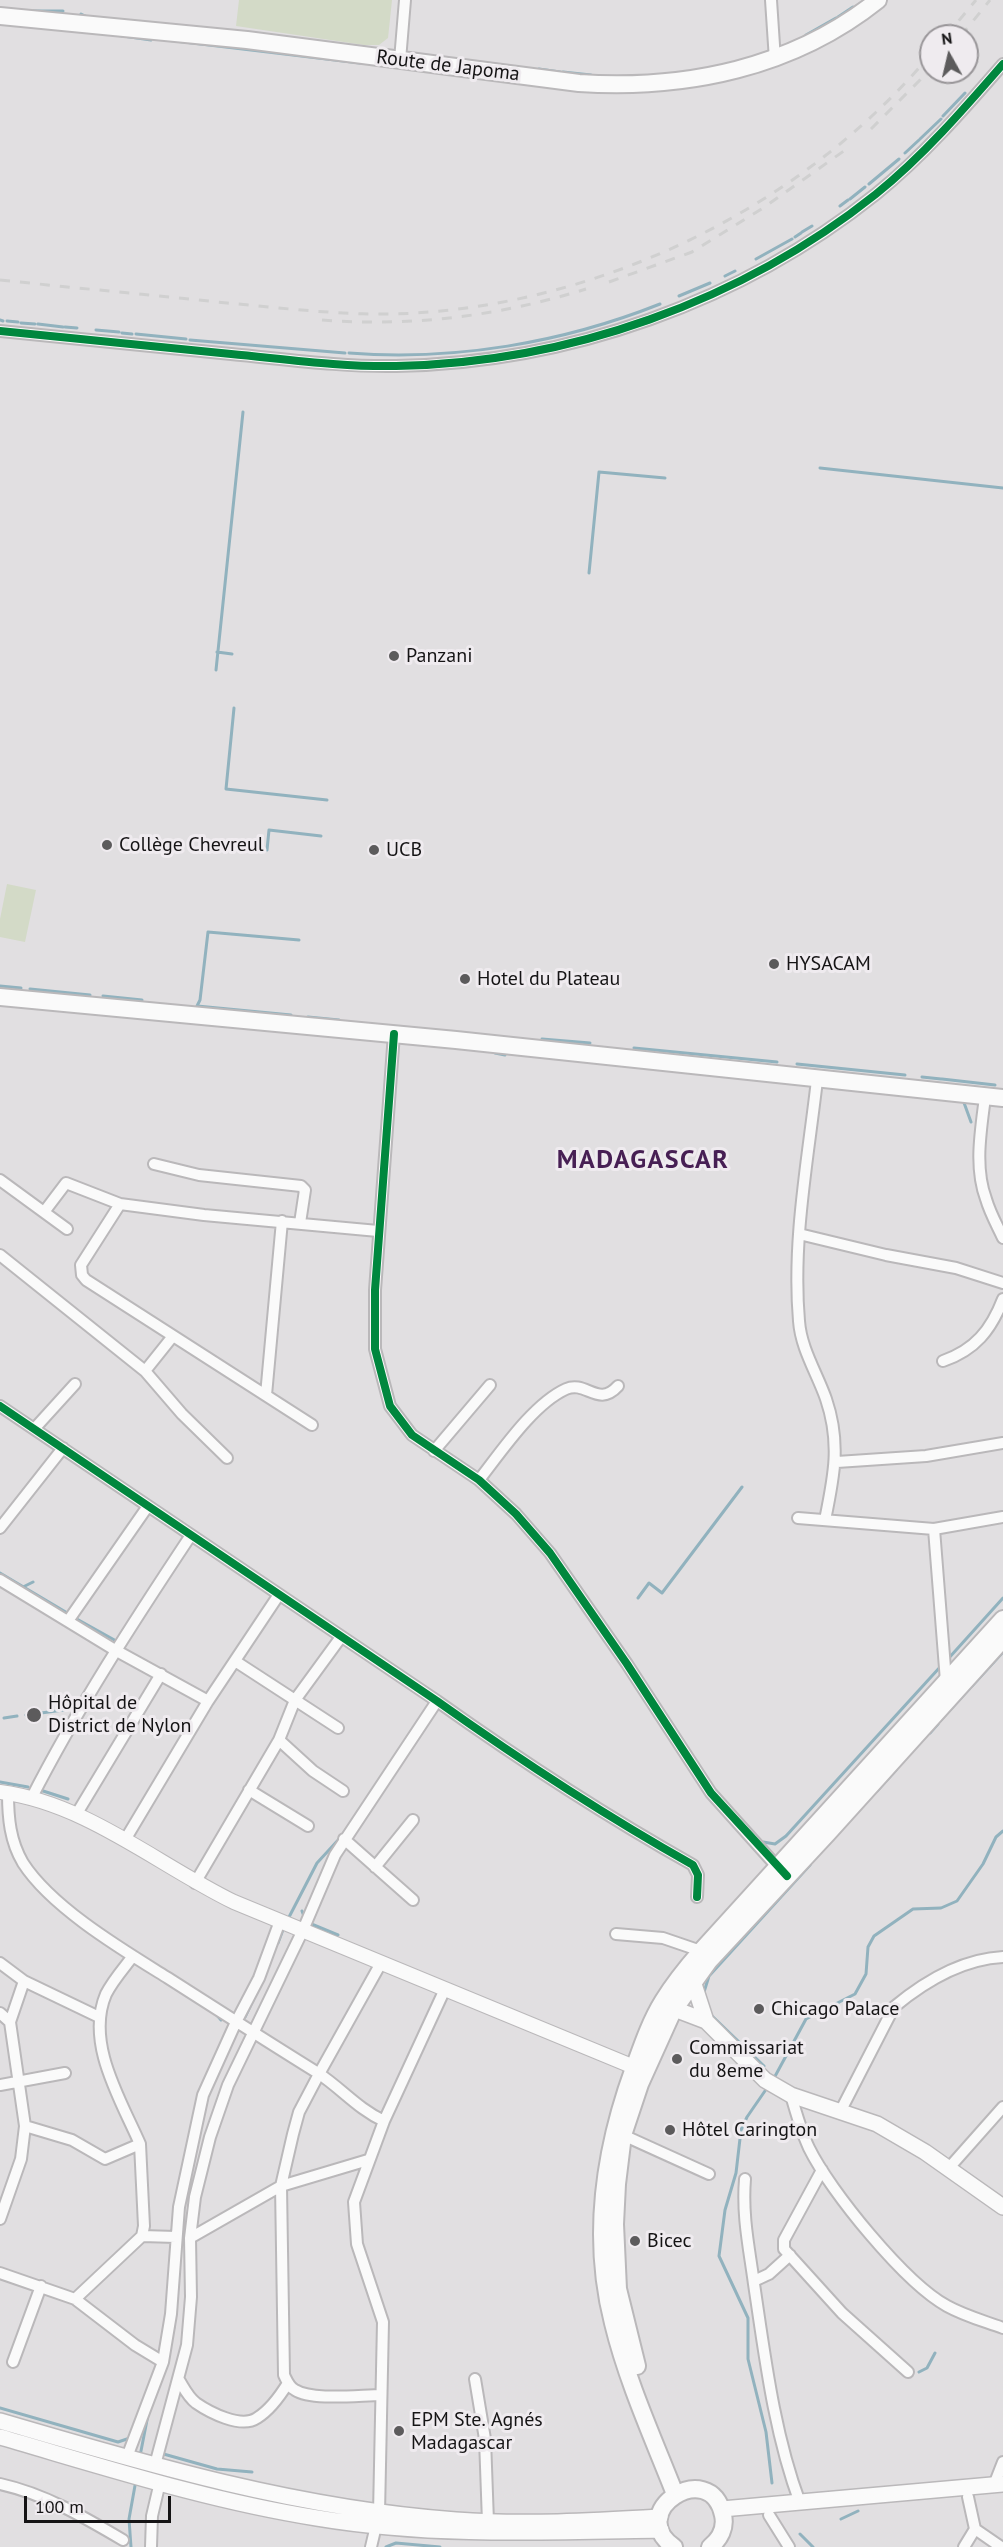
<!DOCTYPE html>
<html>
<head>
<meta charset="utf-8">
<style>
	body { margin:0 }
	#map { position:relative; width:1003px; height:2547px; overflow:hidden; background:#e1dfe1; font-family:"PT Sans",sans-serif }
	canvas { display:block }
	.north { position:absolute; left:919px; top:24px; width:60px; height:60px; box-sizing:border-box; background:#efebef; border:2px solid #989598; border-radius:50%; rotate:352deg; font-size:16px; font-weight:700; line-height:24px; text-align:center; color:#151415 }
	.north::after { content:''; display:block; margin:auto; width:21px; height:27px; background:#5c5b5c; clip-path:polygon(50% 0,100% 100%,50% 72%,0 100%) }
	.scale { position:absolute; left:24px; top:2496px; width:147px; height:27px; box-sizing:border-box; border:3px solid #151415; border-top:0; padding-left:8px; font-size:18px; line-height:21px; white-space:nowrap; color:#151415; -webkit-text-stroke:4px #efebef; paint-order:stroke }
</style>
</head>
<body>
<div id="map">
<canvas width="1003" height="2547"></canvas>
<div class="north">N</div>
<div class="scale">100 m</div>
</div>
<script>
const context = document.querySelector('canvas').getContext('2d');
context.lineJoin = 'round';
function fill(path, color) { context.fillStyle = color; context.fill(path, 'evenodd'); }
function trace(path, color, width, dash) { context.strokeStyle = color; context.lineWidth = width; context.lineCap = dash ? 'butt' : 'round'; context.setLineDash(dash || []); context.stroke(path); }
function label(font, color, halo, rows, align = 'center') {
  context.font = font + ' "PT Sans",sans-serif'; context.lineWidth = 6; context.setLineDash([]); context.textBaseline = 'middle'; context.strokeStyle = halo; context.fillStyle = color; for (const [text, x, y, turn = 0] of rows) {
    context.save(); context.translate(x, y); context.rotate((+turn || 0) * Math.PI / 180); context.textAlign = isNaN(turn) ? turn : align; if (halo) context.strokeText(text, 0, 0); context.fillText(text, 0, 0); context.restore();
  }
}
fill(new Path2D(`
	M239 0H392L388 38 379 45H364L236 26Z
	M7 884 36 890 25 942 0 937V919Z`), '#d3dac7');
trace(new Path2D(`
	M33 11H63
	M81 14 87 17
	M838 17 853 7
	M109 34 151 40
	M806 35 836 18
	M167 40 360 63
	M539 69 560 72
	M563 72 591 75
	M943 116 965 93
	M920 139 941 119
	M905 153 919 140
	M869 184 899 159
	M850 199 865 187
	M840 206 848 200
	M802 232 812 226
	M795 237 801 233
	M756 259 792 239
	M725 276 735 271
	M679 296 710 283
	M0 320 3 321
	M7 321 18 322
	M21 323 35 324
	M38 324 63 327
	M65 327 77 328
	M96 330 119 332
	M122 333 132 334
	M136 334 186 339
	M190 340 345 353
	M349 353C455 361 562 343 660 304
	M820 468 1003 488
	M589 573 599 472 665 478
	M217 652 232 654
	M216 670 243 412
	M234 708 226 789 327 800
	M267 850 269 830 321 836
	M0 986 21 988
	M30 989 90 995
	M103 996 142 1000
	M291 1015 197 1006 200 1000 208 932 299 940
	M308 1017 339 1020
	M542 1039 590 1043
	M634 1048 777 1062
	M495 1053 505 1055
	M797 1064 905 1075
	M922 1077 941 1079
	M942 1079 995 1085
	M963 1100 971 1122
	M0 1573 69 1614
	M23 1587 33 1582
	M638 1598 649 1583 662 1593 742 1487
	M75 1618 118 1642
	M948 1659 1003 1598
	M972 1686 1003 1652
	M26 1715 71 1709
	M4 1718 17 1716
	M940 1721 970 1688
	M930 1733 938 1724
	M0 1782 28 1787
	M40 1790 68 1799
	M877 1791 896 1770
	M763 1842 775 1844 786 1836 941 1666
	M302 1911 305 1919
	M287 1921 317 1863 340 1838
	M309 1923 338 1935
	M278 1943 284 1927
	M704 1992 709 1976 810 1865
	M216 2014 221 2020
	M710 2014 764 2066
	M245 2017 254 1998
	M773 2080 806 2019 855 1994 866 1974 868 1947 874 1936 913 1909 941 1908 957 1901 983 1864 996 1837 1003 1831
	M767 2088 747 2117 741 2130 736 2173 725 2210 719 2256 748 2318V2359L766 2432 772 2483
	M170 2346 174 2327
	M919 2372 927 2368 935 2353
	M0 2408 118 2442 130 2438
	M160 2453 217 2469 252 2472
	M140 2456 148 2415
	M841 2519 858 2511
	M800 2534 813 2547
	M131 2547 129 2519 136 2480
	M386 2547 396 2543 440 2547`), '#91b2be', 3);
const minor = new Path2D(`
	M771 0 775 60
	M400 60 405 0
	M0 331C77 339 154 346 231 354 285 359 341 367 396 366 568 363 741 302 876 194 923 156 963 110 1003 64
	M394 1034 375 1290V1349L390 1406 412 1435 479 1480 516 1514 550 1553 627 1664 711 1793 780 1870
	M817 1080C808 1159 792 1241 799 1321 801 1349 817 1373 826 1399 841 1443 834 1476 825 1520
	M985 1097C981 1130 974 1167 986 1199 990 1213 997 1225 1003 1238
	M154 1164 199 1175 301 1186 305 1190 300 1223
	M0 1180 67 1229
	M120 1204 81 1265 82 1275 86 1280 312 1425
	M44 1212 66 1183 120 1204 204 1215 378 1231
	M799 1234 886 1255 956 1268 1003 1283
	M0 1255 145 1371 182 1414 227 1458
	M943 1361C975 1350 991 1330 1003 1299
	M145 1371 173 1336
	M266 1395 282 1221
	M0 1406 437 1701C520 1760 604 1815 693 1865L698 1875 697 1897
	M35 1428 75 1384
	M434 1451 490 1385
	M837 1462 926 1456 1003 1443
	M479 1480C501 1452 533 1404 566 1389 586 1380 598 1408 618 1386
	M798 1518 934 1529 1003 1517
	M0 1528 63 1448
	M934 1529 946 1681
	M0 1580 115 1650 208 1701
	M68 1621 148 1506
	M235 1661 338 1728
	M279 1740 313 1771 343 1791
	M249 1790 308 1826
	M8 1793C8 1818 10 1841 23 1863 52 1908 123 1950 168 1978 218 2010 268 2042 318 2073 342 2089 358 2109 384 2121
	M31 1799C78 1707 134 1621 191 1535
	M76 1815 161 1674
	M344 1839 413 1900
	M125 1840 208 1701 278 1596
	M375 1867 413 1820
	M195 1883 279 1740 295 1700 341 1637
	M616 1934 663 1938 701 1951
	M0 1963 24 1981 99 2017
	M381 1963 319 2074 299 2112 293 2134 281 2186 284 2375C287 2381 289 2387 295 2390 312 2401 360 2395 381 2395
	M0 2013 10 2022 25 2126 21 2159 0 2219
	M10 2022 24 1981
	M0 2085 65 2073
	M791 2095C796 2113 801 2131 809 2148 830 2191 905 2283 947 2306 965 2316 984 2321 1003 2328
	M840 2112 894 2007C924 1982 963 1959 1003 1957
	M25 2126 72 2140 105 2159 140 2144C121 2100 85 2043 106 1994 113 1980 124 1968 133 1956
	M623 2135 709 2174
	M948 2169 1003 2107
	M822 2170 784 2240V2249L842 2313 908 2372
	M745 2179C742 2216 749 2247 754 2284 765 2357 774 2433 800 2503
	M142 2236 176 2237
	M190 2238 281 2186 368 2160
	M0 2273 75 2299 135 2345 163 2362 127 2457
	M754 2281 769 2274 790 2255
	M75 2299 142 2236 144 2226 140 2144
	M13 2362 41 2286
	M163 2362 171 2314 179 2207 203 2095 236 2022 259 1978 280 1921
	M475 2379 485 2439 488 2522
	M179 2380C184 2388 188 2397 196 2403 209 2412 241 2429 257 2418 270 2410 280 2396 288 2383
	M155 2465 187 2345 191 2297 190 2238 195 2197 210 2137 228 2085 303 1930 335 1855 437 1701
	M0 2484C45 2494 84 2517 123 2540
	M994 2485 1003 2462
	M769 2515 789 2547
	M975 2529 1001 2547
	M151 2547 152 2516 160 2482
	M371 2547 379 2513 383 2322 357 2244 354 2202 384 2121 445 1989
	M964 2547 975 2529 968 2497`);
const tertiary = new Path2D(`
	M0 1792C86 1803 158 1865 234 1902L634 2067`);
const secondary = new Path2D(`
	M688 1976 693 1981 706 2021 765 2080 791 2095 877 2124 925 2152 1003 2207
	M664 2005 706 2021
	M0 2421C149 2465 300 2509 456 2520 524 2525 592 2521 660 2517
	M0 2437C104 2467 209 2501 317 2518 431 2537 546 2532 661 2530
	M722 2509 1003 2484`);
const primary = new Path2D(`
	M0 16 247 40 579 83C686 90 793 68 878 0
	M0 997 456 1040 1003 1098
	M637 2366 618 2289 615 2224 617 2184 623 2135 640 2084 673 2011 709 1961 828 1833 1003 1639
	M675 2494C653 2438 627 2381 613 2323 591 2237 604 2150 634 2068 642 2046 650 2022 663 2001 674 1983 687 1967 701 1951L1003 1619
	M674 2547C624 2512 710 2456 723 2515 726 2528 720 2539 710 2547`);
trace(minor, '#bab8ba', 14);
trace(tertiary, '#bab8ba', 16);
trace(secondary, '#bab8ba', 18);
trace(primary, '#bab8ba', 20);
trace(minor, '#fafafa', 10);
trace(tertiary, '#fafafa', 14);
trace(secondary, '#fafafa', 15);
trace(primary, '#fafafa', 16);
trace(new Path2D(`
	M946 36 976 0
	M961 36 990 0
	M871 129 931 69
	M0 280C76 288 151 295 227 303 282 308 338 315 394 314 597 308 801 209 931 54
	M609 282 692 252 763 208 848 148
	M322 320C412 327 500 316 586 289`), '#d0d0d0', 3, [10, 10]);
trace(new Path2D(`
	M0 331C77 339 154 346 231 354 285 359 341 367 396 366 568 363 741 302 876 194 923 156 963 110 1003 64
	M394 1034 375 1290V1349L390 1406 412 1435 479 1480 516 1514 550 1553 627 1664 711 1793 787 1876
	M0 1406 437 1701C520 1760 604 1815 693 1865L698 1875 697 1897`), '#00873e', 8);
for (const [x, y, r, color] of [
	[394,656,6,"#5c5b5c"],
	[107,845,6,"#5c5b5c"],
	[374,850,6,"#5c5b5c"],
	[774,964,6,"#5c5b5c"],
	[465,979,6,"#5c5b5c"],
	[34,1715,8,"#5c5b5c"],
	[759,2009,6,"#5c5b5c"],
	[677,2059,6,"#5c5b5c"],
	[670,2130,6,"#5c5b5c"],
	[635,2241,6,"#5c5b5c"],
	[399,2431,6,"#5c5b5c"]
]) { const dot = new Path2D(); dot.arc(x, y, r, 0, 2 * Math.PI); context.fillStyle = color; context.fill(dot); trace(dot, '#efebef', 2); }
label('20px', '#151415', '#efebef', [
	["Route de Japoma",448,66,7]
]);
label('20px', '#151415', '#efebef', [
	["Panzani",406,656],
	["Collège Chevreul",119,845],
	["UCB",386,850],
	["HYSACAM",786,964],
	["Hotel du Plateau",477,979],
	["Hôpital de",48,1703],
	["District de Nylon",48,1726],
	["Chicago Palace",771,2009],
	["Commissariat",689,2048],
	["du 8eme",689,2071],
	["Hôtel Carington",682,2130],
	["Bicec",647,2241],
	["EPM Ste. Agnés",411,2420],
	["Madagascar",411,2443]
], 'left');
context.letterSpacing = '1.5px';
label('bold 26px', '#471f54', '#efebef', [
	["MADAGASCAR",643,1161]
]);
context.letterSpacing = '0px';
</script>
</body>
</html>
